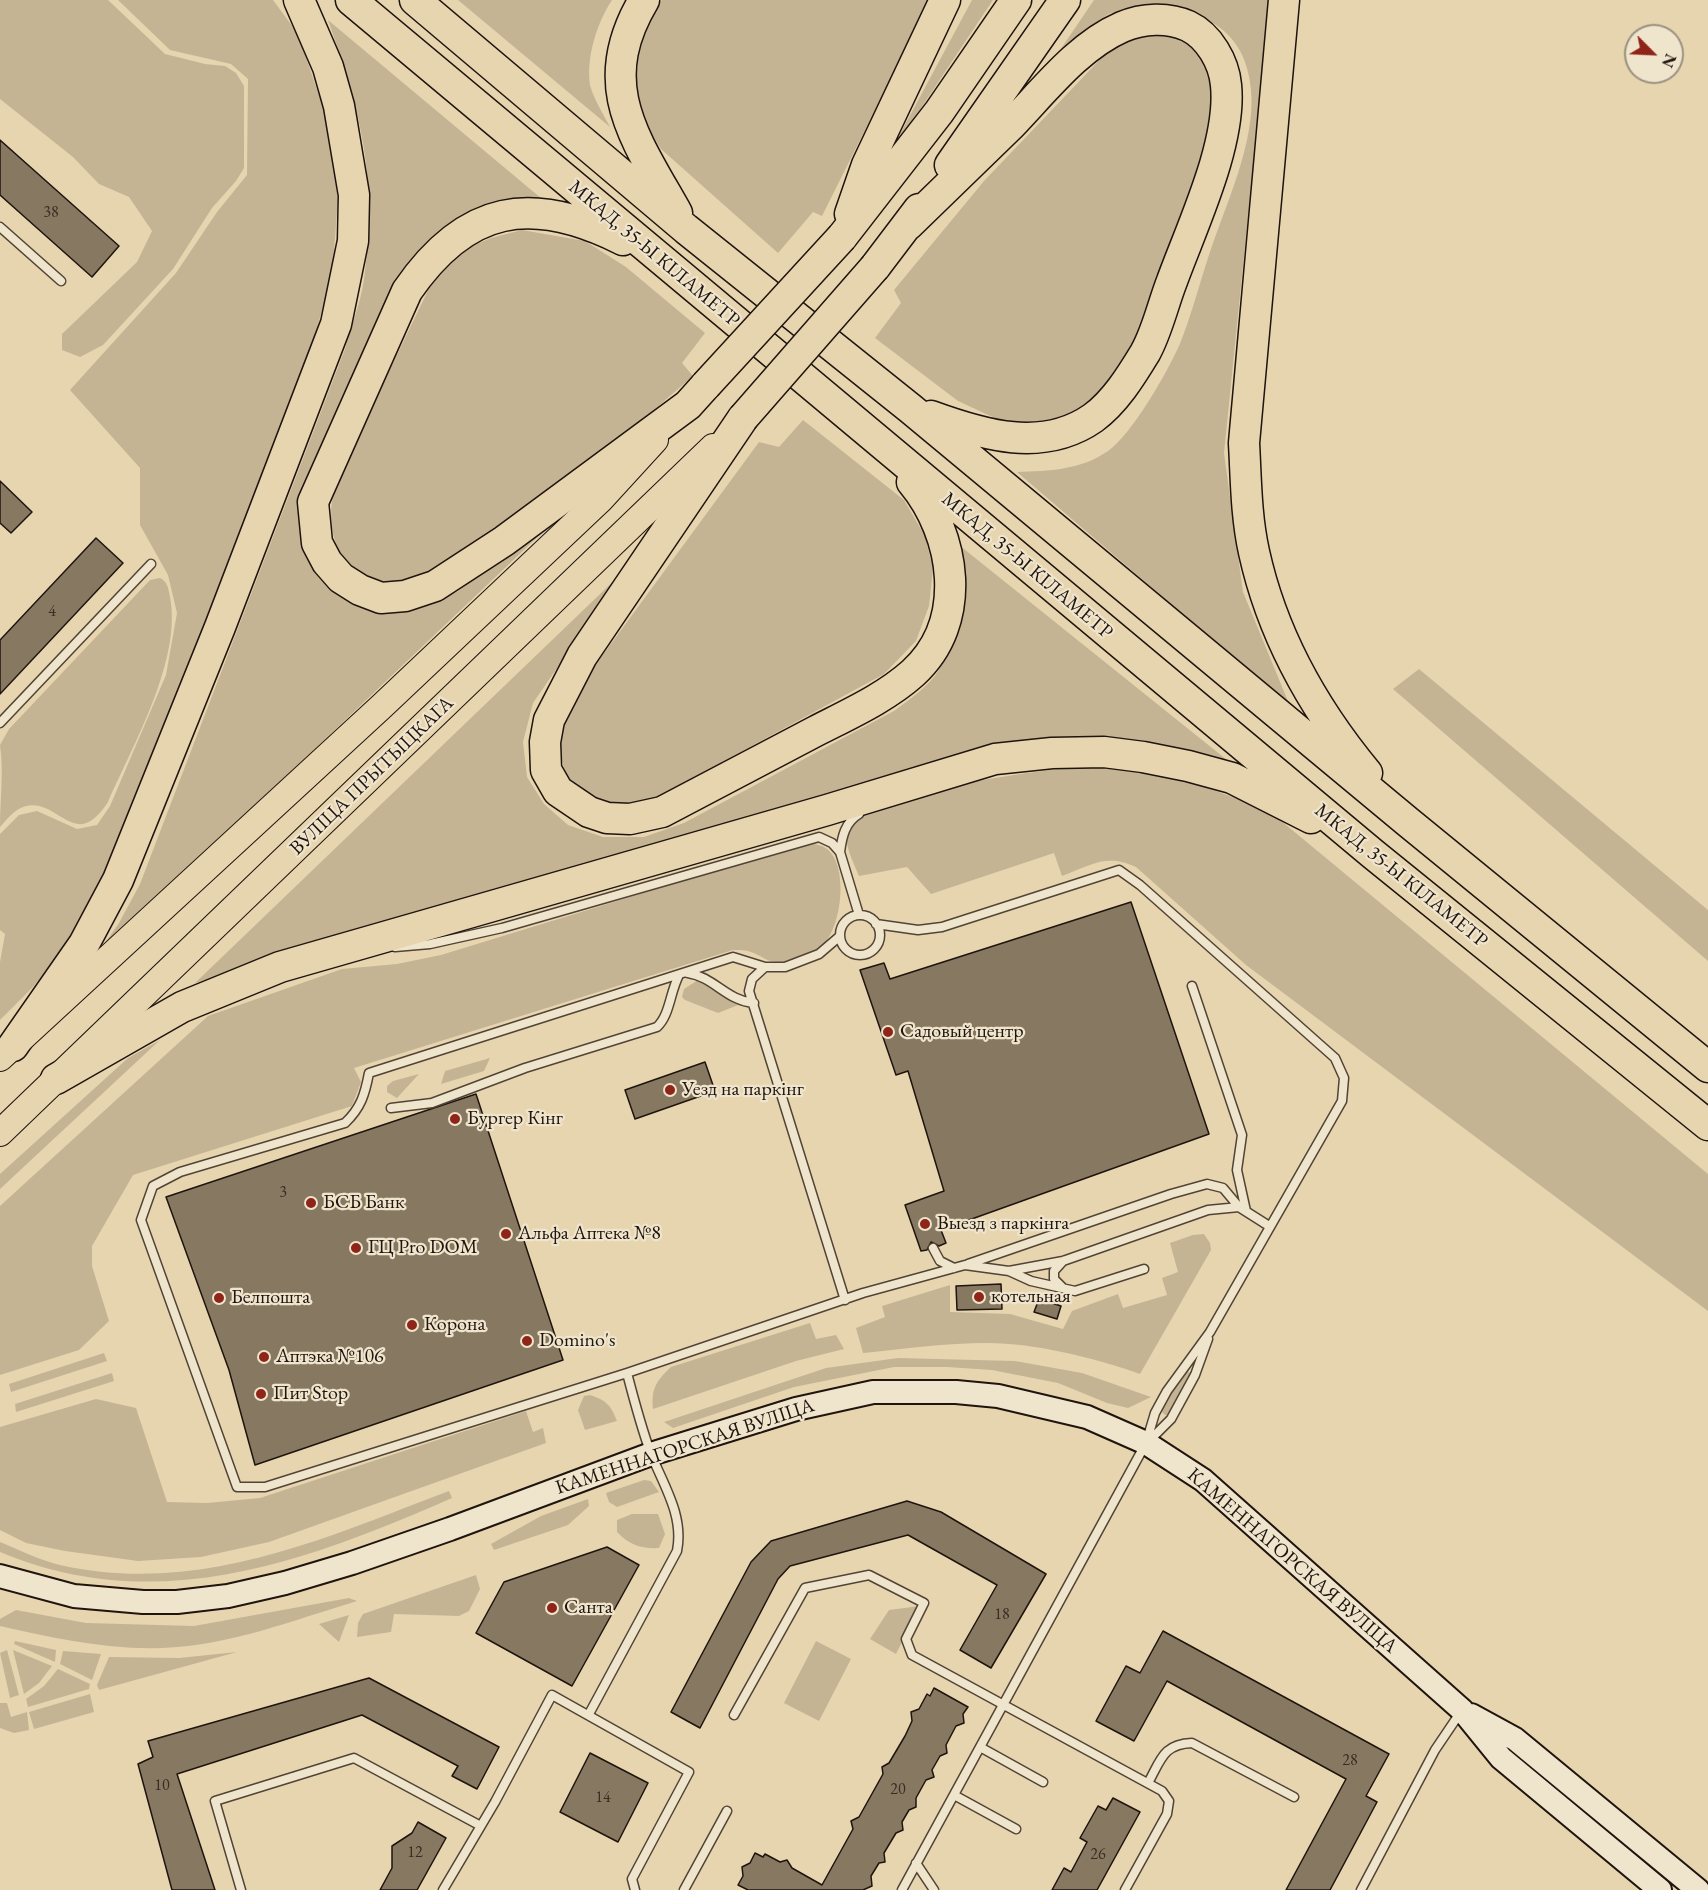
<!DOCTYPE html>
<html>
<head>
<meta charset="utf-8">
<style>
	body { margin:0 }
	#map { position:relative; width:1708px; height:1890px; overflow:hidden; background:#e7d5b0; font-family:"EB Garamond",serif }
	canvas { display:block }
	.north { position:absolute; left:1624px; top:24px; width:60px; height:60px; box-sizing:border-box; background:#efe4cc; border:2px solid #9c9180; border-radius:50%; rotate:114deg; font-size:16px; font-weight:700; line-height:24px; text-align:center; color:#1f140e }
	.north::after { content:''; display:block; margin:auto; width:21px; height:27px; background:#8f2418; clip-path:polygon(50% 0,100% 100%,50% 72%,0 100%) }
</style>
</head>
<body>
<div id="map">
<canvas width="1708" height="1890"></canvas>
<div class="north">N</div>
</div>
<script>
const context = document.querySelector('canvas').getContext('2d');
context.lineJoin = 'round';
function fill(path, color) { context.fillStyle = color; context.fill(path, 'evenodd'); }
function trace(path, color, width, dash) { context.strokeStyle = color; context.lineWidth = width; context.lineCap = dash ? 'butt' : 'round'; context.setLineDash(dash || []); context.stroke(path); }
function label(font, color, halo, rows, align = 'center') {
  context.font = font + ' "EB Garamond",serif'; context.lineWidth = 4.5; context.setLineDash([]); context.textBaseline = 'middle'; context.strokeStyle = halo; context.fillStyle = color; for (const [text, x, y, turn = 0] of rows) {
    context.save(); context.translate(x, y); context.rotate((+turn || 0) * Math.PI / 180); context.textAlign = isNaN(turn) ? turn : align; if (halo) context.strokeText(text, 0, 0); context.fillText(text, 0, 0); context.restore();
  }
}
fill(new Path2D(`
	M0 0H108L165 54 205 64 225 66 236 73 244 86V168L236 181 212 208 173 269 103 345 80 357 62 350V334L137 262 152 231 129 197 99 184 73 157 0 99Z
	M118 0H273L298 34 325 113 338 199 332 277 301 381 113 866 81 930 32 988 0 1020V962L5 934 0 930V834L19 815 37 811 77 829 97 825 110 806 166 675 177 613 168 575 140 525V468L70 390 176 273 217 212 247 175 248 79 231 64 170 50Z
	M458 0H612C597 23 586 57 590 85 593 98 604 115 610 127Z
	M662 0H930L822 216 813 212 778 253 661 149 642 119 631 60 642 26Z
	M972 0H993L885 162Z
	M1094 0H1270L1224 453 1243 592 1290 706 1017 472C1049 471 1081 470 1108 451 1133 433 1166 374 1179 346 1191 317 1199 285 1209 255 1225 206 1256 142 1251 90 1245 14 1177 0 1111 13 1096 20 1066 50 1052 62Z
	M328 20 548 204 449 226 421 249 395 287 305 492 312 563 328 587 360 606 400 613 457 592 569 507 93 960 119 923 140 884 345 349C351 326 361 302 364 279 378 178 361 113 328 20Z
	M1162 32 1184 40 1206 59 1215 87 1209 140 1128 355 1101 396 1079 414 1032 428 999 420 958 401 875 338 901 303 894 290 984 181 1109 50 1136 37Z
	M522 230 585 241 626 267 705 333 682 363 693 376 625 435 433 573C425 575 415 580 407 581 393 584 378 581 366 575 329 558 327 519 335 483L434 278 460 251 491 238Z
	M803 420 904 500 925 536 933 569 929 606 916 641 884 674 656 798C646 801 634 806 624 806 587 805 555 778 561 738 564 715 581 691 591 671L759 442 779 447Z
	M959 545 1237 768 958 760 195 983 624 571 533 703 523 742 527 777 544 804 568 825 603 837H644L684 823 894 711C910 699 928 687 939 670 961 635 956 584 959 545Z
	M160 578C168 582 168 588 170 597 182 660 133 745 108 802 75 853 60 799 26 806 16 808 7 819 0 827 0 800 4 771 0 745L9 729 150 580Z
	M1419 669 1708 910V961L1393 689Z
	M1088 766C1154 770 1214 786 1274 815L1708 1174V1311L1246 965 1136 867C1106 853 1091 865 1062 876L1054 853 931 894 907 867 859 876C854 863 842 842 848 828 864 792 1047 769 1088 766Z
	M806 843C816 844 825 845 831 853 848 874 841 931 820 948 812 954 790 962 781 962 767 963 763 956 751 952 746 950 738 950 733 950L354 1068 361 1082 352 1106 133 1175 92 1246V1266L109 1321 79 1350 0 1375V1206L208 1016 342 969 397 964 441 955Z
	M698 980 703 982 738 1005 718 1013 685 1000 682 997 684 989Z
	M160 1040 0 1189V1174L128 1058Z
	M490 1058 484 1071 441 1084 445 1071Z
	M419 1074 397 1098 387 1092V1086L393 1081Z
	M1204 1234 1210 1243 1211 1250 1140 1374C1096 1358 1034 1343 987 1343 946 1343 904 1349 863 1353L856 1328 885 1317 882 1306 950 1285V1312L1010 1314 1063 1329 1072 1311 1118 1294 1123 1308 1167 1295 1162 1278 1178 1272 1170 1243 1193 1235Z
	M810 1323 816 1339 836 1335 844 1349 796 1361 653 1409C651 1389 656 1381 671 1367Z
	M104 1353 107 1361 11 1392 9 1384Z
	M898 1358 1015 1361 1082 1373 1151 1397 1128 1408 1107 1403 1058 1383 992 1370 947 1367H894L794 1387 673 1428 664 1422 826 1368Z
	M1185 1370 1191 1373 1168 1415H1165L1161 1411Z
	M112 1373 114 1381 16 1412 15 1404Z
	M590 1395C606 1400 611 1405 617 1421L585 1430 578 1410 584 1396Z
	M96 1399 136 1408 167 1502 207 1503 260 1498 526 1411 533 1432 543 1428 546 1443 269 1542 201 1557 138 1561 65 1551 26 1543 0 1530V1427Z
	M644 1480 651 1481 659 1492 617 1507 609 1502 606 1493Z
	M449 1491 452 1498C305 1562 157 1618 0 1552V1542C19 1550 40 1560 60 1565 199 1596 322 1539 449 1491Z
	M588 1499 589 1506 568 1525 494 1550 491 1544 541 1516Z
	M632 1514H658L665 1534 659 1548C642 1549 629 1545 617 1532V1520Z
	M476 1575 480 1589 469 1611 459 1616 394 1614 391 1632 357 1637 358 1623 363 1614Z
	M349 1598 357 1601C294 1620 228 1646 162 1648 107 1650 54 1638 0 1626V1619L16 1610 86 1623 194 1626Z
	M920 1606 896 1654 870 1639 889 1610Z
	M349 1615 339 1642 319 1624Z
	M15 1641 56 1650 55 1662 14 1644Z
	M816 1641 851 1659 819 1721 784 1703Z
	M7 1650 19 1695 10 1698 0 1653Z
	M13 1650 52 1666 39 1683 24 1694Z
	M63 1651 101 1654 92 1680 60 1664Z
	M237 1652 99 1690 97 1685 109 1657 179 1658Z
	M58 1669 90 1684 89 1689 28 1707 26 1699 44 1686Z
	M90 1694 94 1712 34 1729 29 1712Z
	M0 1703H7L11 1717 27 1712 29 1730 14 1733 0 1728Z`), '#c5b494');
const building = new Path2D(`
	M0 140 119 246 92 277 0 195Z
	M0 481 32 512 11 533 0 523Z
	M96 538 123 563 0 694V640Z
	M1131 902 1209 1134 941 1230 946 1243 939 1246 931 1242 927 1250 921 1251 905 1205 944 1191 908 1071 896 1075 860 970 884 963 890 979Z
	M705 1062 715 1091 635 1119 625 1090Z
	M476 1094 563 1360 255 1465 229 1370 166 1197Z
	M1001 1284 1002 1309 957 1310 956 1286Z
	M1039 1299 1061 1306 1057 1319 1034 1312Z
	M907 1501 941 1512 1046 1574 991 1668 960 1650 997 1585 908 1535 790 1566 778 1579 700 1728 671 1712 751 1562 771 1541Z
	M607 1547 639 1565 572 1686 476 1633 504 1582Z
	M1163 1631 1389 1754 1366 1796 1377 1802 1330 1890H1286L1346 1779 1167 1681 1134 1741 1096 1721 1126 1666 1140 1673Z
	M369 1678 499 1747 477 1789 452 1776 458 1766 362 1715 177 1774 215 1890H172L138 1764 153 1757 148 1741Z
	M934 1688 968 1707 963 1714 964 1723 956 1726 946 1745 947 1753 940 1756 932 1770 934 1777 926 1780 916 1798V1807L909 1810 902 1822 903 1830 896 1833 884 1853 885 1862 879 1863 871 1876 872 1886 863 1890H748L738 1885 743 1876 742 1867 750 1863 755 1853 763 1857 765 1854 780 1862 787 1860 792 1868 822 1885 853 1829 851 1821 859 1817 883 1774 882 1767 889 1763 905 1736 912 1721 911 1712 919 1709 927 1694 930 1696Z
	M590 1753 648 1783 618 1842 560 1812Z
	M1113 1798 1140 1812 1097 1890H1052L1064 1868 1071 1872 1087 1842 1080 1838 1098 1806 1106 1810Z
	M418 1822 446 1838 417 1890H380L392 1868V1846L412 1833Z`);
fill(building, '#877862');
trace(building, '#1f140e', 1.5);
const lane = new Path2D(`
	M0 227 61 281
	M0 723 151 564
	M840 852C842 837 845 822 859 814
	M840 935a20 20 0 1 1 40 0a20 20 0 1 1-40 0Z
	M876 924 918 930 942 927 1119 870 1140 885 1335 1058 1344 1078 1342 1101 1210 1332 1167 1391 1155 1413 1146 1443 902 1890
	M840 936 819 954 785 967H765L752 979 749 991 845 1300
	M395 947 430 944 502 928 819 837 832 843 840 852 859 915
	M765 967 733 957 369 1073C365 1094 361 1108 345 1123L180 1172 153 1186 141 1220 237 1487H265L627 1373 863 1293 965 1265 1009 1271 1063 1261 1208 1210 1239 1207 1269 1226
	M688 973C714 977 727 1001 754 1003
	M1192 986 1242 1135 1237 1170 1246 1211
	M391 1108 432 1103 525 1068 657 1027C670 1015 670 992 679 975
	M933 1248 940 1261 954 1268
	M968 1264 1171 1194 1207 1184 1223 1188 1239 1207
	M1009 1271 1031 1281 1075 1291 1144 1269
	M1063 1288 1054 1279V1271L1063 1261
	M1147 1443 1171 1419 1195 1375 1208 1339
	M589 1714 677 1551C684 1516 664 1486 651 1454 641 1427 634 1400 627 1373
	M734 1715 805 1588 869 1575 924 1603 906 1639 912 1655 1162 1791 1169 1801 1167 1814 1125 1890
	M980 1747 1043 1782
	M1148 1783C1161 1760 1163 1744 1192 1743L1294 1797
	M954 1795 1016 1829
	M916 1863 934 1890
	M241 1890 215 1801 354 1758 479 1825
	M443 1890 495 1802 552 1695 689 1772 632 1879 635 1890
	M684 1890 727 1811
	M1361 1890 1435 1750 1462 1710`);
const secondary = new Path2D(`
	M0 1576 74 1596 143 1602H177L228 1596 285 1583 352 1563 450 1529 651 1454 796 1409 873 1392H956L998 1396 1087 1417 1146 1443 1203 1480 1462 1710 1501 1758 1660 1890
	M1471 1715 1515 1739 1698 1890`);
const primary = new Path2D(`
	M0 1058 382 706 601 499 655 440
	M0 1133 713 447`);
const highway = new Path2D(`
	M351 0 1373 854 1708 1125
	M415 0 686 229 911 409 1408 822 1708 1067
	M644 0C593 85 635 138 677 213
	M1284 0 1244 443C1246 479 1246 516 1254 552 1272 634 1314 709 1367 773
	M950 165 1065 0
	M850 214 867 165 945 0
	M908 225C942 192 976 159 1010 126 1043 92 1078 46 1122 27 1143 18 1168 17 1188 26 1209 36 1224 62 1226 85 1232 143 1192 226 1172 281 1163 304 1157 332 1145 353 1131 376 1115 402 1093 418 1043 453 983 435 931 416
	M842 237 939 112 1016 0
	M623 240C531 194 466 205 407 291L313 502 317 543 327 562 341 578 360 590 381 598 405 596 435 586 504 541 688 405 706 385
	M875 267 919 209
	M743 418 582 656 549 720 545 742 546 770 558 791 589 812 607 818 630 819 662 812C714 785 765 758 816 731 849 714 885 698 913 673 969 622 956 535 912 482
	M13 1046 84 944 118 880 220 627 336 324 353 241 354 195 339 106 328 67 299 0
	M56 1079 182 1007 280 967 827 810 995 759 1052 753 1104 752 1143 757 1188 766 1232 778 1311 818`);
trace(lane, '#514436', 11);
trace(secondary, '#1f140e', 26);
trace(primary, '#1f140e', 28);
trace(highway, '#1f140e', 33);
trace(lane, '#efe4cc', 8);
trace(secondary, '#efe4cc', 22);
trace(primary, '#e7d5b0', 26);
trace(highway, '#e7d5b0', 30);
const highwayBridge = new Path2D(`
	M706 385 842 237
	M743 418 875 267`);
trace(highwayBridge, '#1f140e', 33, []);
trace(highwayBridge, '#e7d5b0', 30);
for (const [x, y, r, color] of [
	[888,1032,6,"#8f2418"],
	[670,1090,6,"#8f2418"],
	[455,1119,6,"#8f2418"],
	[311,1203,6,"#8f2418"],
	[925,1224,6,"#8f2418"],
	[506,1234,6,"#8f2418"],
	[356,1248,6,"#8f2418"],
	[979,1297,6,"#8f2418"],
	[219,1298,6,"#8f2418"],
	[412,1325,6,"#8f2418"],
	[527,1341,6,"#8f2418"],
	[264,1357,6,"#8f2418"],
	[261,1394,6,"#8f2418"],
	[552,1608,6,"#8f2418"]
]) { const dot = new Path2D(); dot.arc(x, y, r, 0, 2 * Math.PI); context.fillStyle = color; context.fill(dot); trace(dot, '#efe4cc', 2); }
label('16px', '#392d23', null, [
	["38",51,213],
	["4",52,612],
	["3",283,1193],
	["18",1002,1615],
	["28",1350,1761],
	["10",162,1786],
	["20",898,1790],
	["14",603,1798],
	["12",415,1853],
	["26",1098,1855]
]);
label('20px', '#1f140e', '#efe4cc', [
	["МКАД, 35-Ы КІЛАМЕТР",654,254,40],
	["МКАД, 35-Ы КІЛАМЕТР",1027,566,40],
	["ВУЛІЦА ПРЫТЫЦКАГА",372,776,-44],
	["МКАД, 35-Ы КІЛАМЕТР",1401,876,39],
	["КАМЕННАГОРСКАЯ ВУЛІЦА",685,1447,-18],
	["КАМЕННАГОРСКАЯ ВУЛІЦА",1292,1561,41]
]);
label('20px', '#1f140e', '#efe4cc', [
	["Садовый центр",900,1032],
	["Уезд на паркінг",682,1090],
	["Бургер Кінг",467,1119],
	["БСБ Банк",323,1203],
	["Выезд з паркінга",937,1224],
	["Альфа Аптека №8",518,1234],
	["ГЦ Pro DOM",368,1248],
	["котельная",991,1297],
	["Белпошта",231,1298],
	["Корона",424,1325],
	["Domino's",539,1341],
	["Аптэка №106",276,1357],
	["Пит Stop",273,1394],
	["Санта",564,1608]
], 'left');
</script>
</body>
</html>
